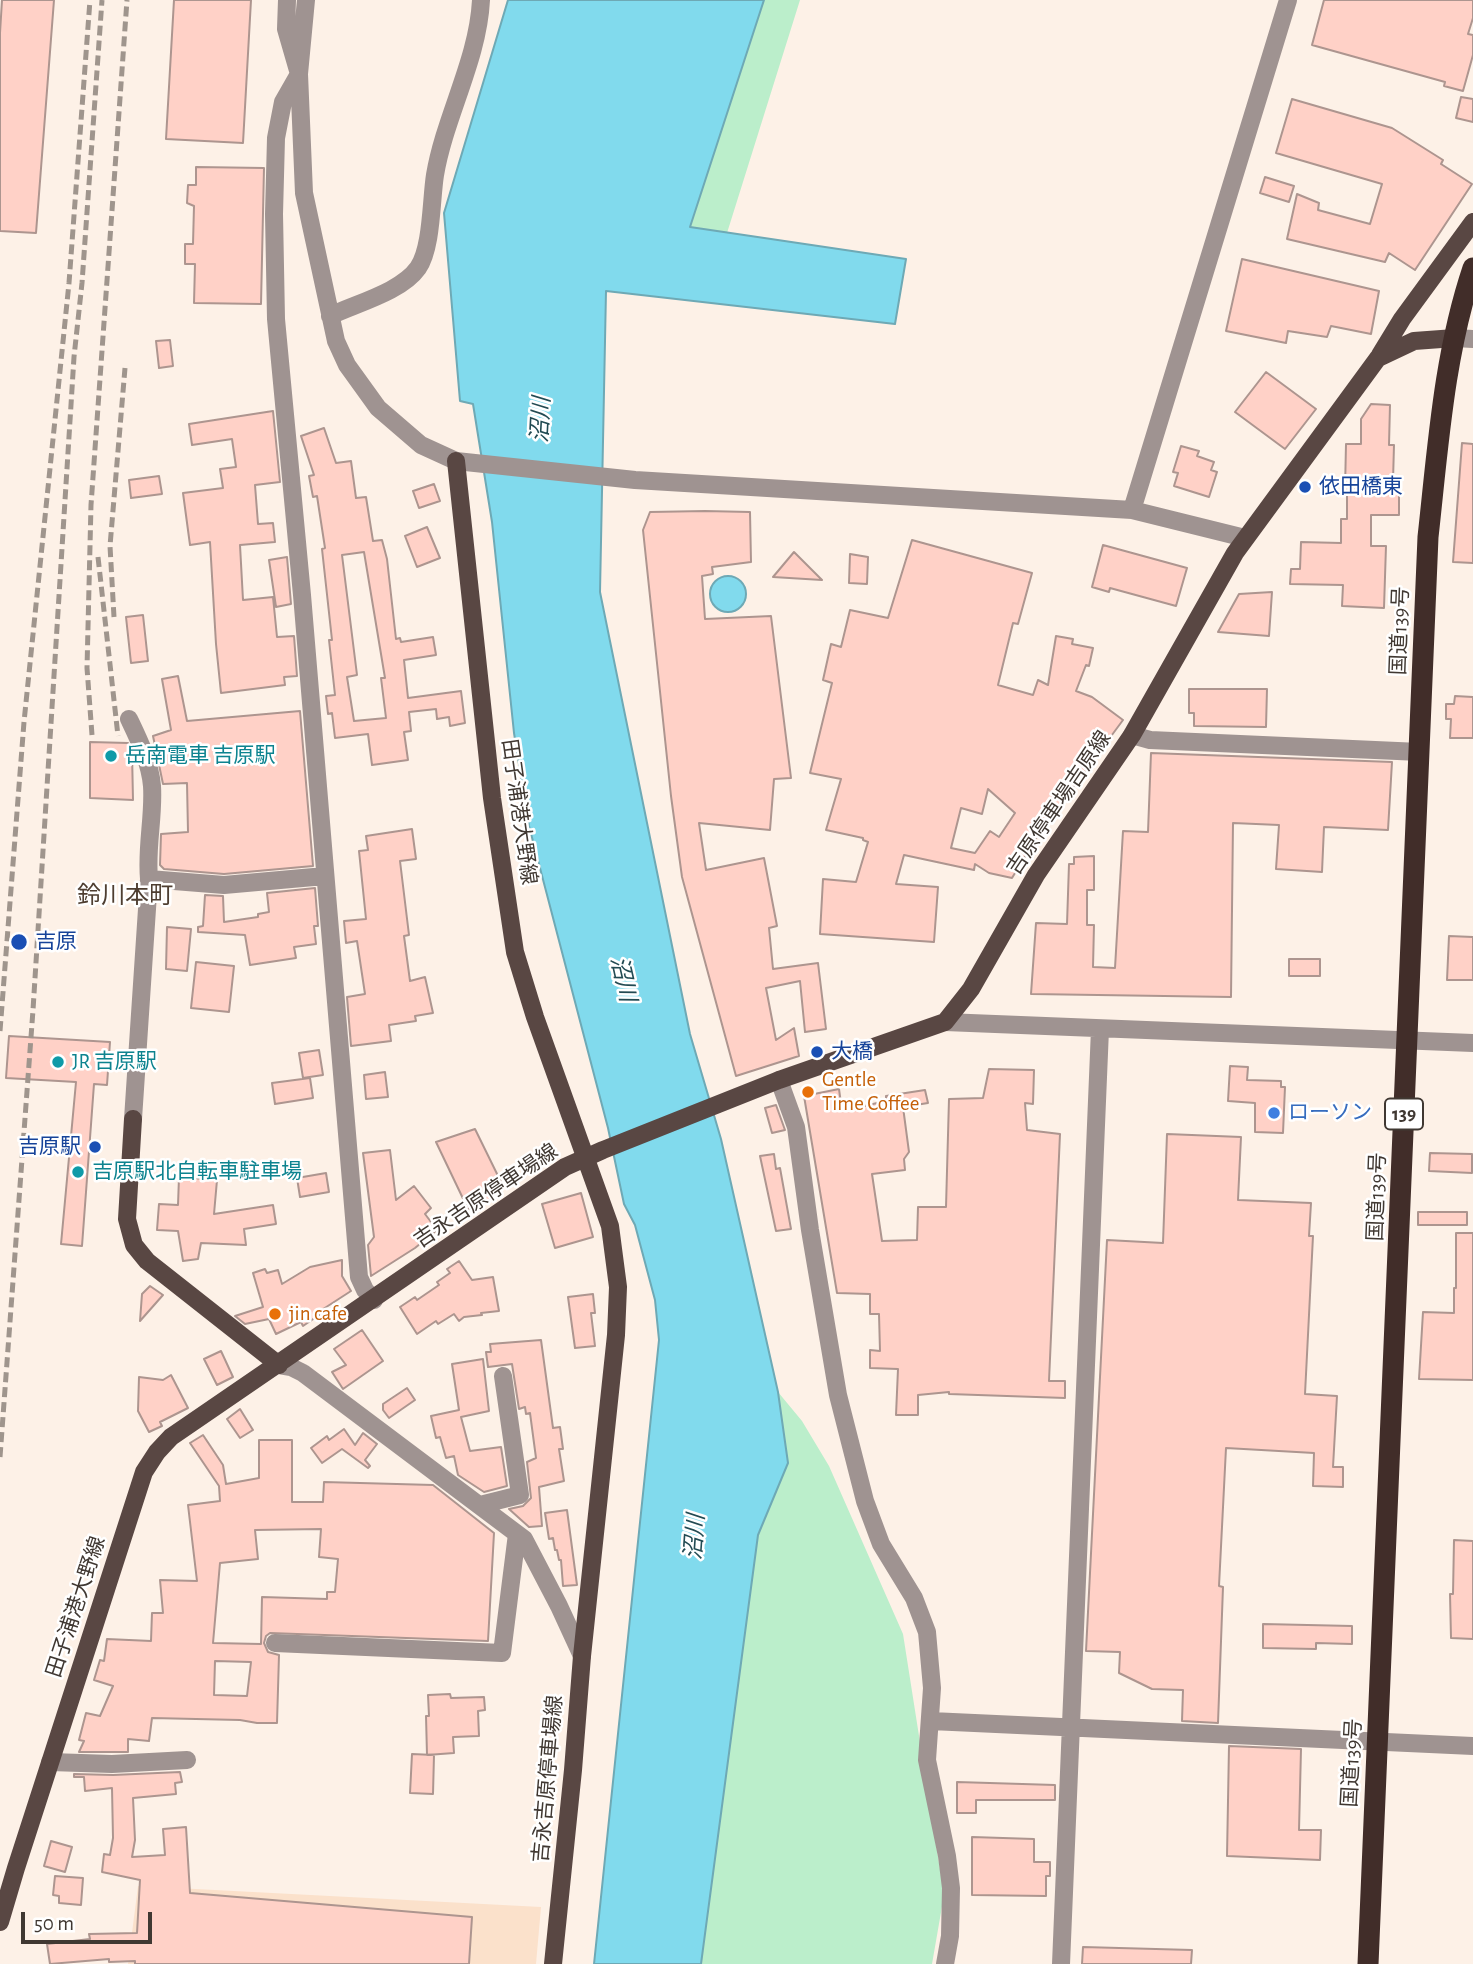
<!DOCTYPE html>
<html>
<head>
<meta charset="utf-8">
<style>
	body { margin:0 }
	#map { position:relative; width:1473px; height:1964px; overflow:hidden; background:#fdf1e7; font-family:"Alegreya Sans",sans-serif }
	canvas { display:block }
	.scale { position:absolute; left:21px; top:1912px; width:131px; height:32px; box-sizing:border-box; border:4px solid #403832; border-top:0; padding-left:9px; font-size:21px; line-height:24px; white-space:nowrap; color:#403832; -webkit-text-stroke:5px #fff; paint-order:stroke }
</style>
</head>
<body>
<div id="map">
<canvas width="1473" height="1964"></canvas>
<div class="scale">50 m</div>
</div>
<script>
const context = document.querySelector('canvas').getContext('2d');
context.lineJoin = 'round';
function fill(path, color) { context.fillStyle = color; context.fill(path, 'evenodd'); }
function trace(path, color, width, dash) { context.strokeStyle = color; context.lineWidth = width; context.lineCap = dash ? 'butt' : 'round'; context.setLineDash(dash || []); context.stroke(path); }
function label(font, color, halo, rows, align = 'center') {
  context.font = font + ' "Alegreya Sans","Noto Sans JP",sans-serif'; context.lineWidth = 5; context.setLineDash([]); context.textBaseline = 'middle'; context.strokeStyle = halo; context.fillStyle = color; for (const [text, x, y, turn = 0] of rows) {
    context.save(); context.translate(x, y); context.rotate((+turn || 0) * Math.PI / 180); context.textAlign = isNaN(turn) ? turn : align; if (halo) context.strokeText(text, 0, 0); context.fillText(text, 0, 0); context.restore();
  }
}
fill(new Path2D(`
	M138 1886 541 1907 536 1964H128Z`), '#fbe1cb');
fill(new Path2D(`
	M764 0H800L727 233 690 228Z
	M778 1392 802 1421 829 1466 903 1634 944 1895 932 1964H701L758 1535 788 1463Z`), '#bbeecb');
const water = new Path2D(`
	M508 0H764L690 227 906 259 895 324 606 291 600 592 690 1034 721 1139 778 1392 788 1463 758 1535 701 1964H594L659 1340 655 1300 635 1225 624 1204 608 1128 529 826 514 733 492 522 473 404 460 401 444 213Z
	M710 594a18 18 0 1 1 36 0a18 18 0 1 1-36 0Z`);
fill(water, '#81daed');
trace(water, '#6ea9b5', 2);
const building = new Path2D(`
	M2 0H54L36 233 0 231V33Z
	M174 0H251L243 143 166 139Z
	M1324 0H1473V18L1468 34 1473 35V55L1463 91 1444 86 1445 82 1312 45Z
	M1461 97 1473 99V122L1456 118Z
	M1292 99 1392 128 1443 160 1441 164 1472 184 1415 270 1389 253 1385 262 1287 239 1297 194 1319 203 1318 210 1370 224 1382 184 1276 153Z
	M196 167 264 168 261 304 194 303 195 264H185V244H193L194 206 187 203 188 185H196Z
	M1265 177 1294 186 1289 202 1260 193Z
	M1242 259 1379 291 1371 334 1331 326 1327 337 1288 331 1286 343 1226 331Z
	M170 340 173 366 159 368 156 341Z
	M1266 372 1316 409 1285 449 1235 412Z
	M1371 404 1390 405 1389 445H1394L1393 481H1399V515H1371V546H1386L1384 608 1342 606 1343 585 1290 584 1291 569H1300L1301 542 1341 543V519H1347V490H1345L1346 444H1361V419Z
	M273 411 280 482 255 485 258 524 273 523 275 542 240 545 243 600 273 597 277 637 294 636 297 676 284 677 285 685 221 693 216 644 210 542 190 545 183 493 223 488 220 469 236 467 232 439 192 445 189 424Z
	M324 428 336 463 351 461 356 498 366 497 373 541 382 540 387 559 396 639 400 638 401 642 433 637 436 655 404 660 408 698 461 691 465 723 450 726 449 717 437 719 436 709 409 712 411 731 404 732 408 760 372 765 368 734 335 738 332 713 328 714 326 696 335 695 329 640H332L322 549 325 548 317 496 313 497 309 476 314 475 301 436ZM364 552 385 678H381L386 718 354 721 347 677 357 675 342 555Z
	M1462 443 1473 444V563L1453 562Z
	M1181 446 1199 451 1197 456 1214 462 1211 470 1217 472 1209 497 1174 486 1178 473 1173 472Z
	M159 476 162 494 131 498 129 480Z
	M434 484 440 501 419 508 413 491Z
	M705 511 750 512 751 562 712 567 713 574 702 576 705 619 771 616 791 778 774 779 770 830 699 823 706 870 764 858 777 926 769 928 773 969 818 963 826 1029 805 1032 800 981 766 988 776 1040 794 1028 799 1056 736 1076 682 877 671 796 643 530 650 512Z
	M427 527 440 558 417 567 405 536Z
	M912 540 1032 573 1018 624 1013 623 998 685 1033 695 1038 680 1048 685 1056 636 1073 639 1072 644 1093 648 1089 666 1086 665 1076 691 1092 697 1123 720 1038 835 1012 878 989 873 975 864 974 870 904 855 896 884 938 887 934 942 820 934 823 879 856 882 868 842 863 840V838L826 830 841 779 810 773 832 683 823 680 831 644 841 647 850 610 888 618ZM988 789 1015 813 999 837 990 831 975 853 951 848 961 808 982 814Z
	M1103 545 1187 568 1176 606 1110 588 1109 592 1092 587Z
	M794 552 822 580 773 577Z
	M850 554 868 557 867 584 849 583Z
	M287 557 291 604 276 607 269 560Z
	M1272 592 1269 636 1218 632 1239 594Z
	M143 615 148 661 131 663 126 617Z
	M178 676 187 721 300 711 313 866 224 874 164 869 160 865 161 834 188 832 187 783 163 784 153 736 171 730 162 679Z
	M1189 689H1267L1266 727 1194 726V713H1189Z
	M1455 696 1473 697V738H1450L1451 719H1446V704H1454Z
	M90 742 128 743 132 752 133 800 90 798Z
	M1151 753 1392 762 1388 830 1324 827 1322 872 1276 869 1279 825 1233 823 1231 997 1031 994 1036 923 1067 924 1069 864H1074V857L1094 856V890H1087V925H1094L1093 967 1115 968 1123 831 1148 832Z
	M412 829 416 859 400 861 409 935 404 936 410 981 425 977 433 1013 415 1016 416 1021 389 1025 391 1041 351 1046 347 997 365 994 357 941 346 943 344 921 366 919 359 851 368 850 366 836Z
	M315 888 318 926H314L316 944 294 947 296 958 250 965 245 935 198 932V927L203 926 205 895 223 896 224 922 258 917V914L269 912 267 893Z
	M167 927 191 929 187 971 166 969Z
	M1449 936 1473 937V980H1447Z
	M1289 959H1320V976H1289Z
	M196 962 234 966 229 1012 191 1008Z
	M9 1036 110 1042 107 1085 94 1084 82 1246 61 1244 76 1082 6 1078Z
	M319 1050 323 1075 303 1078 299 1053Z
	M1230 1066 1248 1067 1247 1080 1281 1081V1087H1285L1283 1133 1255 1132V1103L1228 1101Z
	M989 1069 1034 1070 1033 1104 1025 1103 1027 1130 1060 1134 1049 1381H1065V1398L949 1394V1392L918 1395V1415H896L898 1369 870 1368V1350L880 1351 879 1314H870V1294L837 1293 804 1096 839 1089 842 1111 886 1101V1096L925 1090 928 1103 903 1107 909 1152 904 1159 905 1170 872 1174 882 1241 917 1240 918 1207H946L949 1099 983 1098Z
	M385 1072 388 1097 366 1099 364 1075Z
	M310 1078 313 1098 275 1104 272 1083Z
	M776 1105 785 1130 772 1133 765 1108Z
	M475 1129 502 1184 493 1193 496 1198 468 1209 436 1142Z
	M1167 1134 1241 1137 1238 1200 1311 1203 1309 1236H1313L1305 1394 1337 1396 1333 1467H1343V1487L1313 1486 1314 1453 1226 1448 1219 1586 1223 1587 1218 1723 1182 1721 1183 1690 1152 1689 1119 1673 1120 1652 1086 1651 1107 1240 1163 1243Z
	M390 1150 396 1200 414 1186 431 1208 425 1214 437 1230 415 1248 371 1276 368 1245 374 1237 363 1153Z
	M1430 1153 1472 1154V1173L1429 1171Z
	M774 1154 776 1169 780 1168 791 1229 776 1231 760 1156Z
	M326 1173 329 1192 300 1197 297 1178Z
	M179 1177 217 1180 214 1214 273 1205 276 1224 244 1229 246 1245 201 1243 198 1259 183 1261 178 1231 157 1230 159 1204 178 1205Z
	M581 1193 593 1237 555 1248 542 1204Z
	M1418 1212H1467V1225H1418Z
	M1456 1233H1473V1380L1419 1379 1423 1312 1454 1313V1288H1456Z
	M342 1260V1276L351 1291 317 1313 319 1315 303 1326 301 1322 276 1334 269 1319 245 1324 235 1316 263 1307 253 1273 265 1269 267 1273 278 1270 282 1284 310 1267Z
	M459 1261 472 1280 493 1277 499 1311 481 1313 482 1315 464 1317 459 1321 454 1314 438 1324 436 1321 417 1334 400 1307 415 1297 417 1300 439 1285 437 1282 450 1273 447 1269Z
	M150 1286 163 1295 140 1321 142 1294Z
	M593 1294 595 1313H591L595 1346 575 1348 568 1297Z
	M362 1330 383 1361 343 1389 332 1372 346 1365 334 1349Z
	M541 1340 553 1428 560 1427 563 1449H559L564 1481 539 1487 542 1526 529 1527 509 1509 523 1506 531 1498 527 1462 536 1458 530 1413 526 1414 525 1407 519 1409 512 1364 488 1367 486 1352H491L490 1344Z
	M221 1351 233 1377 217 1385 204 1359Z
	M483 1359 489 1411 461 1417 470 1451 501 1447 507 1486 484 1492 458 1475 454 1456 446 1458 440 1437 436 1438 431 1416 459 1410 452 1364Z
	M171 1375 188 1408 160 1422 162 1426 149 1432 138 1411 139 1377 163 1380Z
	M407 1388 415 1400 389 1418 383 1410V1404Z
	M240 1409 253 1430 240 1438 227 1419Z
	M344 1429 355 1445 363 1433 377 1444 365 1460 370 1466 368 1468 342 1449 322 1463 311 1448 327 1436 329 1440Z
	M203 1435 223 1465 226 1484 259 1478V1440H292V1502H323L324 1482 433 1485 494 1533 488 1641 270 1633 266 1636 264 1643 268 1652 279 1655 277 1723H257L240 1720 152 1718 149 1741 128 1739V1752H79L84 1741 79 1740 86 1713 100 1716 113 1686 94 1680 100 1660 104 1661 107 1639 151 1641 152 1613H163L160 1580 197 1581 188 1505 220 1501 219 1486 190 1443ZM321 1529 319 1557 338 1559 335 1592H327V1599L262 1597 261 1644 213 1643 220 1563 258 1559 255 1530ZM215 1661 251 1662 247 1696 214 1695Z
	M567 1510 577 1585 563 1586 561 1560H559L557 1550H555L553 1538 549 1539 545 1513Z
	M1454 1540 1473 1541V1639L1451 1638 1450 1594H1453Z
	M1263 1624 1352 1626V1644L1316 1643V1649L1263 1648Z
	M450 1694 451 1698 484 1697 485 1710 478 1711 479 1736 453 1737 454 1753 427 1755 426 1716H429L428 1695Z
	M1229 1746 1301 1749 1299 1830H1321L1320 1860 1227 1856Z
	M412 1754 434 1755 433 1794 410 1793Z
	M180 1772 182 1782 175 1783 176 1794 133 1798 135 1840 132 1857 165 1855 163 1829 186 1827 190 1893 472 1917 469 1964H135V1961L109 1962V1959L50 1964 47 1944 90 1939 89 1934 137 1933 140 1880 102 1872 104 1854 110 1855 113 1838 112 1788 85 1791 84 1777H74V1774L113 1775Z
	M957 1782 1055 1785V1800H976V1813H957Z
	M972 1837 1034 1839V1862H1050V1876H1046V1896L972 1895Z
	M51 1841 72 1847 65 1872 44 1866Z
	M55 1876 83 1878 81 1905 59 1903V1896L53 1895Z
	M1083 1947 1192 1950 1191 1964H1082Z`);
fill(building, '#ffd1c7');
trace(building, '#ad958f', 2);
trace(new Path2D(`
	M287 0 286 29 299 74 283 102 276 138 274 214 276 319 302 595 359 1277 365 1290 374 1300
	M306 0 299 74 304 193 336 341 347 365 378 408 421 445 456 461 635 480 1132 510 1245 538
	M330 316C357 303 401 292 418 268 432 248 431 200 435 175 445 116 478 60 481 0
	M1455 338 1473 339
	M1132 510 1288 0
	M129 719C139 740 150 762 152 786 154 817 146 847 149 879L133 1119
	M1132 735 1150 740 1420 752
	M149 879 224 885 325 876
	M945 1022 1473 1043
	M779 1080 796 1127 810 1230 838 1395 865 1501 881 1544 914 1598 927 1632 932 1688 927 1760 947 1856 951 1888 950 1936 945 1964
	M279 1365 291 1367 303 1373 524 1539 559 1606 582 1656
	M480 1505 520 1495 503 1376
	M275 1643 502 1653 517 1534
	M931 1721 1473 1746
	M50 1762 112 1764 187 1760
	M1061 1964 1100 1029`), '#9f9391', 18);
trace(new Path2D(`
	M1380 355 1402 319 1473 222
	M456 461 492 798 515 952 535 1017 610 1226 618 1287 616 1335 582 1656 573 1770 553 1964
	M133 1119 127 1219 134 1245 147 1261 279 1365
	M0 1922 16 1868 144 1472 157 1452 171 1437 565 1167 603 1150 779 1080 945 1022 971 989 1036 875 1132 735 1235 553 1378 358 1414 341 1455 338`), '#594743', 18);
trace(new Path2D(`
	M1368 1964 1428 537C1438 447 1444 354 1473 268`), '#412d29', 21);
trace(new Path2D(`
	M98 557 118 736
	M114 617 110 546 125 368
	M92 735 87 668 91 505 127 0
	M0 1031 24 722 69 283 90 0
	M0 1457 33 1010 74 357 82 283 102 0`), '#9f958d', 5, [10, 5]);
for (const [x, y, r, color] of [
	[1305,487,7,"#1a4fb4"],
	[111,756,7,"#0f9aa8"],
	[19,942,9,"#1a4fb4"],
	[817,1052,7,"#1a4fb4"],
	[58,1062,7,"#0f9aa8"],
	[808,1092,7,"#e8710a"],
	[1274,1113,7,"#3f7fe0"],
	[95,1147,7,"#1a4fb4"],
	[78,1172,7,"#0f9aa8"],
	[275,1314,7,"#e8710a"]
]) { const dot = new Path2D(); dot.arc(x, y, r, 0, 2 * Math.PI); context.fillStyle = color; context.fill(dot); trace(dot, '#fff', 2.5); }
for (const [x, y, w] of [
	[1404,1114,38]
]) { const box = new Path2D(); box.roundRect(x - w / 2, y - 15.5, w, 31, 5); context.fillStyle = '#fff'; context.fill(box); trace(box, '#403832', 2); }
label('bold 19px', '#403832', null, [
	["139",1404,1114]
]);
label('21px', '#164399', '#fff', [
	["依田橋東",1319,487],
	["吉原",35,942],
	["大橋",831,1052],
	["吉原駅",81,1147,"right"]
], 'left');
label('21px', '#403832', '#fff', [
	["国道139号",1400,631,-88],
	["吉原停車場吉原線",1059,803,-56],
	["田子浦港大野線",519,812,82],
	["吉永吉原停車場線",486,1196,-34],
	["国道139号",1377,1197,-88],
	["田子浦港大野線",76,1607,-72],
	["国道139号",1352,1763,-87],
	["吉永吉原停車場線",548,1779,-85]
]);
label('21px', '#0d838f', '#fff', [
	["岳南電車 吉原駅",125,756],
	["JR 吉原駅",72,1062],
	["吉原駅北自転車駐車場",92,1172]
], 'left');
label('21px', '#c56008', '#fff', [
	["Gentle",822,1080],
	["Time Coffee",822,1104],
	["jin cafe",289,1314]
], 'left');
label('21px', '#366cbe', '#fff', [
	["ローソン",1288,1113]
], 'left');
label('italic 23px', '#224b53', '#fff', [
	["沼川",541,420,-87],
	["沼川",623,979,77],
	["沼川",695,1537,-86]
]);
label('24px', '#4e3e31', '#fff', [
	["鈴川本町",125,896]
]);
</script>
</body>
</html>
